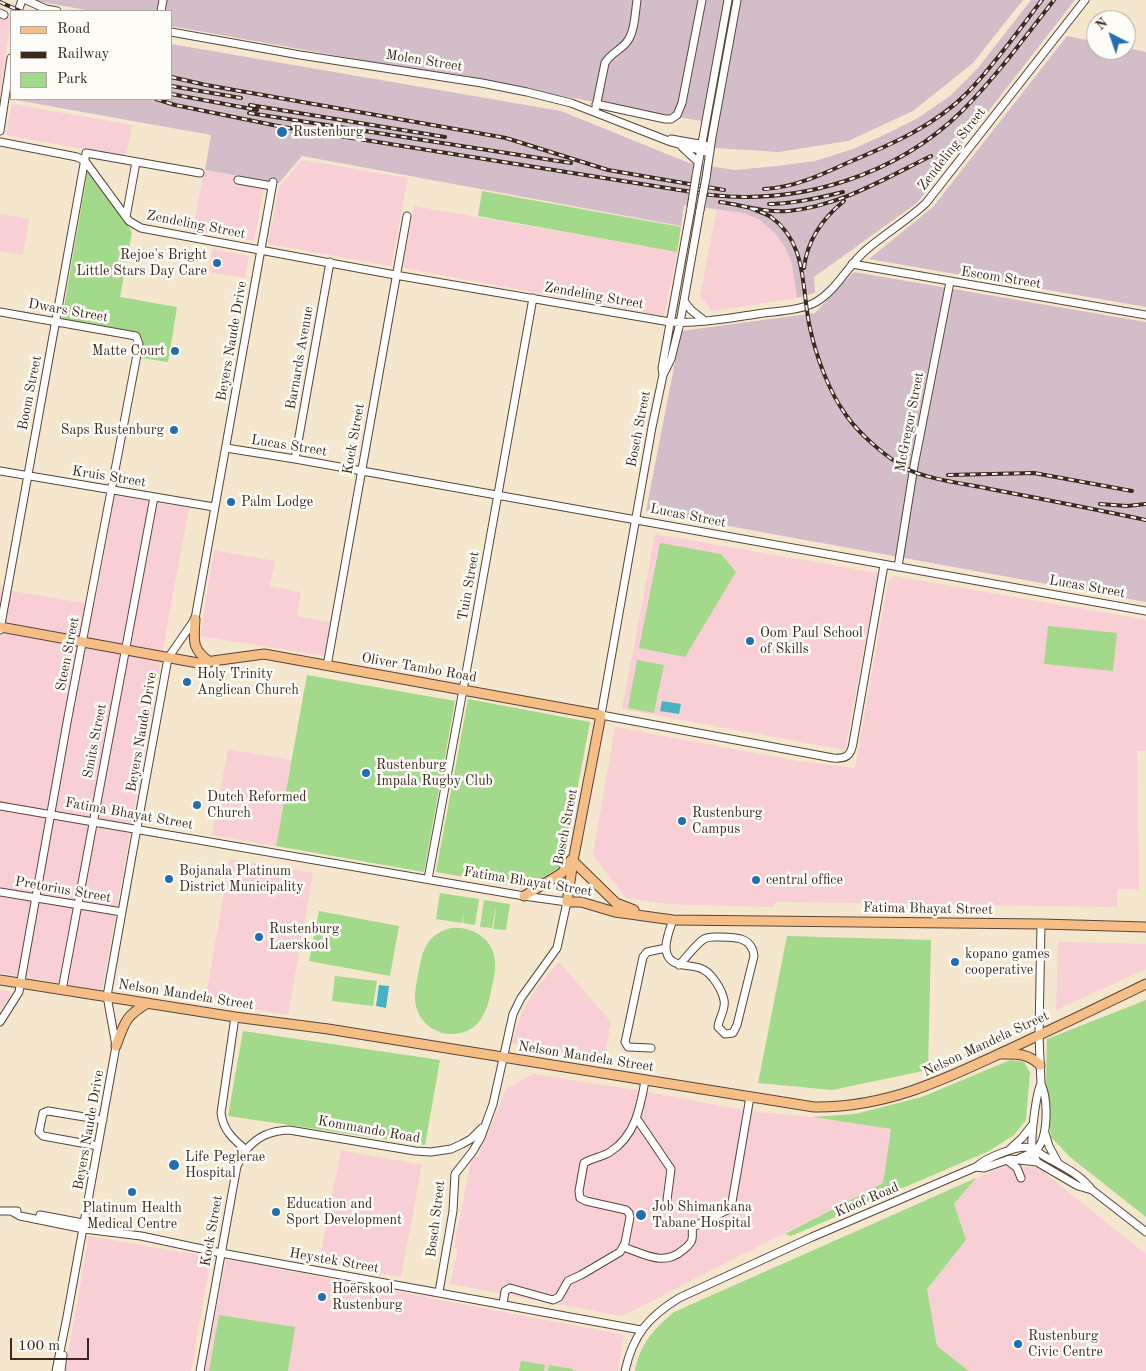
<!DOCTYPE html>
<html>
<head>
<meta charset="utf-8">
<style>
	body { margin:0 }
	#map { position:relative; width:1146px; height:1371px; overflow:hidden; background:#f5e6ce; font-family:"Old Standard TT",serif }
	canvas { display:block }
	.legend { position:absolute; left:10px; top:10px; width:162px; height:90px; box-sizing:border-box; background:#fdfcf7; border:1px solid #afa8a0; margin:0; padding:6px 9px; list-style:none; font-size:15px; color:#3b2a1e }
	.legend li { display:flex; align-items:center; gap:10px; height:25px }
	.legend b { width:25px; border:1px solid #afa8a0 }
	.north { position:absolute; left:1086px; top:10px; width:50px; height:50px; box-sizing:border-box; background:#fdfcf7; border:1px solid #afa8a0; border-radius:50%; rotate:319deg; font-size:14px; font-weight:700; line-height:20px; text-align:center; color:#3b2a1e }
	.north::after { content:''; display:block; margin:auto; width:18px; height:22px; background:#1f6fb2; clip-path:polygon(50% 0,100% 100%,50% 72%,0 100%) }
	.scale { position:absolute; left:10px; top:1338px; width:79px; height:22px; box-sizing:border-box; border:2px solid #3b2a1e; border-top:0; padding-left:6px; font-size:15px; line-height:18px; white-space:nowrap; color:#3b2a1e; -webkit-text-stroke:4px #fdfcf7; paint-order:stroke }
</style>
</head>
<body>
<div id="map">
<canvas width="1146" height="1371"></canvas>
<ul class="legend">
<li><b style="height:6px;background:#f6be87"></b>Road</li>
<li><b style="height:6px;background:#3b2a1e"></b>Railway</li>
<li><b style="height:14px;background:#a2d98b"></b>Park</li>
</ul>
<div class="north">N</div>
<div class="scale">100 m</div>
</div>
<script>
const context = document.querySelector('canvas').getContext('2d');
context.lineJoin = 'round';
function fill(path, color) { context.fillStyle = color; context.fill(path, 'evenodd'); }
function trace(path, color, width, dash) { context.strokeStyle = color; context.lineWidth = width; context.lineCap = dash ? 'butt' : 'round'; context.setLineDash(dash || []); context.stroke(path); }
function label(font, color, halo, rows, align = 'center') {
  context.font = font + ' "Old Standard TT",serif'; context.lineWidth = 5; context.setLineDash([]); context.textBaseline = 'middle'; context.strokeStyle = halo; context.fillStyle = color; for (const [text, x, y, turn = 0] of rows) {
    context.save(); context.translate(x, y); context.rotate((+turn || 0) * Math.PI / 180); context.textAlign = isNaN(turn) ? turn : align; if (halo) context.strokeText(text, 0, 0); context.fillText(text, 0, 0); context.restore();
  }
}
fill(new Path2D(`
	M0 15 11 19 0 94Z
	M12 104 132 125 126 157 6 135Z
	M302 160 408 178 391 266 268 244 279 187Z
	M204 170 265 181 254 241 193 231Z
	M414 206 677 252 664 316 403 268Z
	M717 209 744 213 760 220 774 232 785 247 792 264 797 298 712 311 700 296Z
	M0 214 29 219 23 255 0 251Z
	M213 249 249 256 245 278 208 272Z
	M115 495 189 508 163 648 102 990 0 973V589L95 605Z
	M655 534 878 573 845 750 622 709Z
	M214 550 275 561 270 586 301 592 297 616 330 622 324 656 200 636Z
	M894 576 1146 620V751H1137L1139 889H1117V907L780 902H775L774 907 667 904 626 898 593 855 615 727 798 761 855 768 888 582Z
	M228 749 291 760 276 846 212 835Z
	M230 859 313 873 288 1015 205 1001Z
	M1058 942 1146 944V969L1056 1010Z
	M559 962 611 1022 604 1059 511 1043 522 1012 538 986Z
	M0 990 12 992 0 1011Z
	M533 1074 643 1091 748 1111 813 1117 892 1129 883 1183 622 1316 450 1284 457 1253V1249L454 1247 472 1156 478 1157 506 1089Z
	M341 1150 422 1165 401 1277 319 1262Z
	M1005 1166 1037 1167 1146 1254V1371H969L937 1346 927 1289 966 1240 954 1204 976 1178Z
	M89 1236 211 1257 191 1371H65Z
	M226 1259 624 1335 618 1371H205Z`), '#f7cfd5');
fill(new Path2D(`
	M30 0H1023L973 63 913 111 848 141 779 152 714 148 718 124 171 26V11H92Z
	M1031 0H1075L917 203 814 277 815 293 797 298 792 264 785 247 774 232 760 220 744 213 684 205 681 226 302 156 279 183 205 170 211 135 16 100 17 99H171V44L561 111 689 163 735 170 777 166 815 161 853 149 884 135 918 118 950 96 978 68Z
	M1067 36 1096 42V50H1126V48L1146 52V307L869 259 933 207Z
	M854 272 1146 322V602L646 511 681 331 815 313Z`), '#d2bdc8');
fill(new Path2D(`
	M88 169 132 232 120 297 177 307 168 362 141 358C143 348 146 340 138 333L62 319Z
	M482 191 681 227 677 252 478 216Z
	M660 543 721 554 736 572 685 657 639 648Z
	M1048 626 1117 633 1113 671 1044 664Z
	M637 660 664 665 654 713 628 708Z
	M307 675 455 701 424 872 276 846Z
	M468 699 590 722 563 865 527 888 436 872Z
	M440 893 479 899 475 925 463 923 464 910 462 923 436 919Z
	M484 900 497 902 492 928 480 927Z
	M497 902 510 904 506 930 493 929Z
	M319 911 399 926 390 976 309 961Z
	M451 928C472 926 492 938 495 960 496 969 494 978 492 986 488 1009 481 1033 453 1034 432 1035 414 1017 415 996 415 988 417 979 419 970 421 959 423 948 431 939 437 933 444 930 451 928Z
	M787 936 931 940 928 1070 832 1090 758 1083Z
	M335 976 377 981 373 1006 332 1001Z
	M1146 1000V1217L1070 1157 1051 1137 1046 1084 1047 1039Z
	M243 1031 440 1060 425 1145 228 1116Z
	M1010 1060 1024 1062 1030 1072 1026 1120 1014 1135 989 1151 791 1236 785 1234 883 1183 891 1129 813 1117 855 1114 922 1097Z
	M976 1178 954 1204 966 1240 927 1289 937 1346 969 1371H635C639 1345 655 1328 674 1312Z
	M219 1315 295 1327 288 1371H209Z
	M521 1361 545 1365 544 1371H519Z
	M549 1365 573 1369V1371H548Z`), '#a2d98b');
fill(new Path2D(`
	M662 701 681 704 679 714 660 711Z
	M379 985 389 986 386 1008 376 1006Z`), '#45b4c0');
const minor = new Path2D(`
	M26 0 46 9 57 11
	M18 11 22 0
	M161 11 163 0
	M0 13 4 15
	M171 32 300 55 482 83 527 92 571 103 671 142 709 153
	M596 104 665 119H671L677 115 682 103 702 0
	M596 107 605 63C610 54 619 51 626 43 635 33 635 13 637 0
	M0 131 11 58
	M671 139 705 145
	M0 142 77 157 85 161 129 221 141 228 395 275 670 322C699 324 729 318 757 314 776 311 799 311 816 302 837 290 848 265 866 250 886 233 908 220 926 203L1085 0
	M682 147 698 162
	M696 176 728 0
	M706 178 712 137 737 0
	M238 180 272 186
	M700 210 680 323 671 359 663 375 652 427 601 715 833 758C846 759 851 756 853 743L884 565
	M126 217 136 162
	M852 264 1146 315
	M684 301 691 310 705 321
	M0 312 136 336 139 344 68 717 19 992 0 1022
	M663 375 662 368 691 208
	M226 448 295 459 1146 611
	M295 459 330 262
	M0 471 214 507
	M898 567 914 466 950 282
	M0 630 86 153 200 173
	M327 666 407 216
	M0 806 524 896 567 902 557 948 521 998 513 1014 493 1104 481 1137 473 1151 455 1174 453 1211 439 1292
	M428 879 463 690 533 298
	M0 892 122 912
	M673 920C670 928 666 938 666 947 666 970 691 963 702 969 712 973 722 990 724 1000 726 1010 719 1017 718 1027L725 1034 733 1033 737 1025 754 956C752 937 735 937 720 937 715 937 709 936 704 939 695 945 687 957 679 965
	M62 990 154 497
	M651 1048 628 1047 625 1042 626 1038 643 957 647 952 666 948
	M637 1119 671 1169 667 1200
	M1045 1133 1049 1146 1058 1163
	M98 1146 43 1136 39 1132 43 1113 48 1111 103 1120
	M1010 1149 1022 1138 1033 1124
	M246 1150C258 1136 270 1131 289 1130L415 1151 431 1152 451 1149 462 1144 471 1139 482 1128
	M1018 1159C1023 1156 1032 1154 1036 1150 1049 1138 1048 1098 1041 1084L1039 1035 1041 924
	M1007 1160 1017 1168 1021 1178
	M1037 1162C1035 1158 1032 1152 1032 1147 1031 1136 1036 1093 1041 1084
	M976 1167C986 1158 1018 1144 1031 1148 1035 1149 1040 1154 1044 1156 1062 1166 1080 1174 1092 1190
	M0 1211H17
	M13 1212 20 1216 84 1229 141 1236 221 1253 641 1330
	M40 1215 115 1229
	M623 1247C645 1254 663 1267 683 1250 686 1248 689 1245 691 1242 694 1237 691 1232 693 1227L731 1208 750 1097
	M503 1304 505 1291 510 1288 553 1300 559 1297 568 1281 581 1275 620 1252 625 1243 630 1217 629 1213 626 1210 586 1201 580 1198 579 1191 584 1163C592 1158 602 1157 610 1152 635 1136 640 1109 645 1081
	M56 1371 66 1322 116 1046 107 996 135 839 168 658 195 619 273 182
	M61 1371 63 1355
	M200 1371 233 1188 237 1166 246 1150C233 1139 223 1130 221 1113L235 1017
	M625 1371C633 1335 648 1317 679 1298L812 1237 976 1167 984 1168 1010 1159 1037 1162 1078 1186 1092 1190 1146 1232`);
const major = new Path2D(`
	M195 619C194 640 191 649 210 662
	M0 627 198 663 264 654 601 715 573 861 567 902H581L615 912 673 920 1041 924 1146 927
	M573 861 616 903 634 910
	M524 896 562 873 571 860
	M0 980 235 1017 328 1029 814 1107C889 1108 950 1077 1016 1046 1059 1026 1103 1005 1146 984
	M116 1046C125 1022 125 1016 148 1003
	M1002 1054C1017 1054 1028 1053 1040 1065`);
trace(minor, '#574638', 9);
trace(major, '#574638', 11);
trace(minor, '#fff', 7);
trace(major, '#f6be87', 9);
const rail = new Path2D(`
	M0 2 20 11
	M171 77 206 85 506 138 608 170 724 190
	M171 86 241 98
	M171 94 257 110
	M156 99 175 105 283 127 711 195C801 205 897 175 962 111 996 77 1025 37 1054 0
	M250 105 445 137
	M249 113 571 163
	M764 189C793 188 821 175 847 163 890 145 935 126 968 92 995 64 1018 31 1042 0
	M720 202C742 205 765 213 788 211 840 206 886 178 931 156
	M769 204C793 204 819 198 843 192
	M750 208C757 211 765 213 771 217 808 244 801 288 810 328 816 356 829 392 846 415 859 434 885 456 905 468 925 479 967 484 990 489 1042 499 1094 509 1146 520
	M804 268C807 241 823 218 844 201
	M948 475 1034 473 1132 491
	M1100 504 1127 506 1146 504`);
trace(rail, '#3b2a1e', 4);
trace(rail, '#fdfcf7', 2, [5.5]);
const minorBridge = new Path2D(`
	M691 208 696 176
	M700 210 706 178`);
trace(minorBridge, '#574638', 9, []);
trace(minorBridge, '#fff', 7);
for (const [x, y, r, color] of [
	[282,132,6,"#1f6fb2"],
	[217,263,5,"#1f6fb2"],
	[175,351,5,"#1f6fb2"],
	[174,430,5,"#1f6fb2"],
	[231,502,5,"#1f6fb2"],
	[750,641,5,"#1f6fb2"],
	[187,682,5,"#1f6fb2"],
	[366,773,5,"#1f6fb2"],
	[197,805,5,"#1f6fb2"],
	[682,821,5,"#1f6fb2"],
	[169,879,5,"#1f6fb2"],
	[756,880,5,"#1f6fb2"],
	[259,937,5,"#1f6fb2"],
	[955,962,5,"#1f6fb2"],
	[174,1165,6,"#1f6fb2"],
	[132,1192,5,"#1f6fb2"],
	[276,1212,5,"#1f6fb2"],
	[641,1215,6,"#1f6fb2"],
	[322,1297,5,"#1f6fb2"],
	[1018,1344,5,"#1f6fb2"]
]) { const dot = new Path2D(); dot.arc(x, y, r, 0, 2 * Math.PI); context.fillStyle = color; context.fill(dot); trace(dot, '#fdfcf7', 2); }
label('14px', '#3b2a1e', '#fdfcf7', [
	["Molen Street",424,61,9],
	["Zendeling Street",952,149,-52],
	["Zendeling Street",196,225,11],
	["Escom Street",1001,278,9],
	["Zendeling Street",594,296,10],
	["Dwars Street",68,311,10],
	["Beyers Naude Drive",232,341,-80],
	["Barnards Avenue",300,358,-80],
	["Boom Street",30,393,-79],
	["McGregor Street",910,422,-79],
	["Bosch Street",639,429,-79],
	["Kock Street",354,439,-80],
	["Lucas Street",289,446,9],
	["Kruis Street",109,477,9],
	["Lucas Street",688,516,11],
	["Tuin Street",469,586,-80],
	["Lucas Street",1087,587,10],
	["Steen Street",68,654,-79],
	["Oliver Tambo Road",419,668,10],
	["Beyers Naude Drive",142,732,-80],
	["Smits Street",95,741,-79],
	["Fatima Bhayat Street",129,814,10],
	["Bosch Street",566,827,-79],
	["Fatima Bhayat Street",528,882,9],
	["Pretorius Street",63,890,10],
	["Fatima Bhayat Street",928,909,1],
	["Nelson Mandela Street",186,995,9],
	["Nelson Mandela Street",986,1044,-25],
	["Nelson Mandela Street",586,1057,9],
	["Beyers Naude Drive",89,1130,-80],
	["Kommando Road",369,1130,10],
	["Kloof Road",867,1200,-23],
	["Bosch Street",436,1219,-83],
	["Kock Street",212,1231,-80],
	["Heystek Street",334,1261,10]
]);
label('14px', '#3b2a1e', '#fdfcf7', [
	["Rustenburg",293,132],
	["Rejoe's Bright",207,255,"right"],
	["Little Stars Day Care",207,271,"right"],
	["Matte Court",165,351,"right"],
	["Saps Rustenburg",164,430,"right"],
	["Palm Lodge",241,502],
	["Oom Paul School",760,633],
	["of Skills",760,649],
	["Holy Trinity",197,674],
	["Anglican Church",197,690],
	["Rustenburg",376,765],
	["Impala Rugby Club",376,781],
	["Dutch Reformed",207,797],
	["Church",207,813],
	["Rustenburg",692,813],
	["Campus",692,829],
	["Bojanala Platinum",179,871],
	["District Municipality",179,887],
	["central office",766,880],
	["Rustenburg",269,929],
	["Laerskool",269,945],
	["kopano games",965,954],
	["cooperative",965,970],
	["Life Peglerae",185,1157],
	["Hospital",185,1173],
	["Education and",286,1204],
	["Sport Development",286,1220],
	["Job Shimankana",652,1207],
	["Tabane Hospital",652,1223],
	["Platinum Health",132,1208,"center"],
	["Medical Centre",132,1224,"center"],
	["Hoërskool",332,1289],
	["Rustenburg",332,1305],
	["Rustenburg",1028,1336],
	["Civic Centre",1028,1352]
], 'left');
</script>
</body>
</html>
